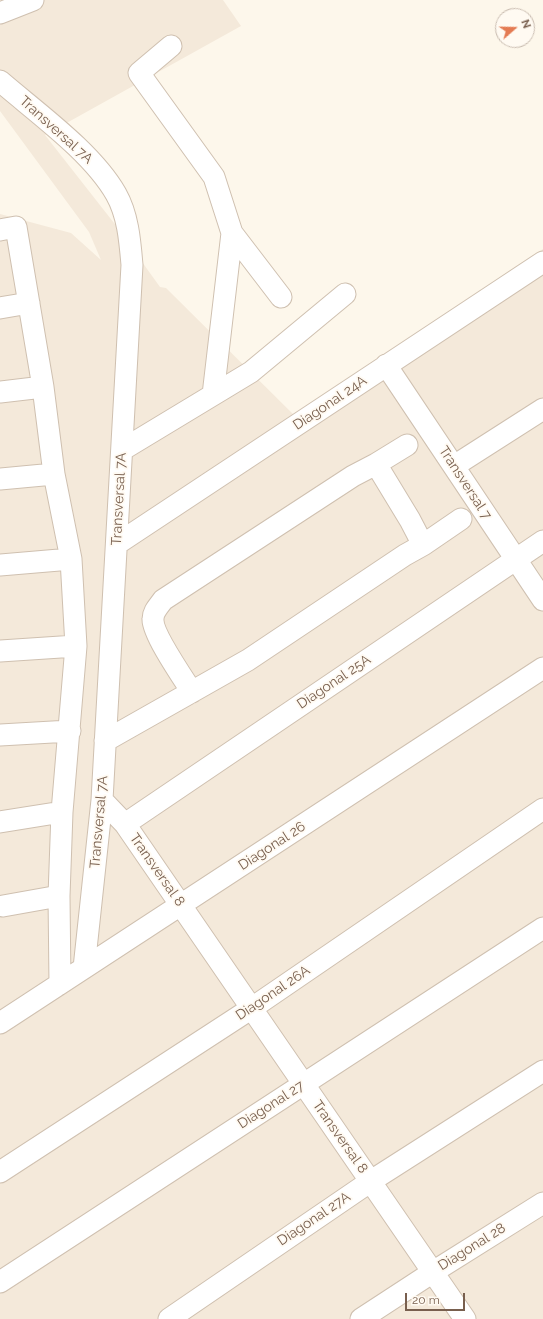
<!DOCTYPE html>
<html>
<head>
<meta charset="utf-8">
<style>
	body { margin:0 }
	#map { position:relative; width:543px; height:1319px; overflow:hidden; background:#fdf7eb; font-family:Raleway,sans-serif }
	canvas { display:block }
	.north { position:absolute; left:495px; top:8px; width:40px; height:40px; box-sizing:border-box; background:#fffaf2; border:1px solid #c9bcb0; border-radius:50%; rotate:70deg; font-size:11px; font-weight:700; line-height:16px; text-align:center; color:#785f4e }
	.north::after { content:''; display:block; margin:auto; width:14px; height:18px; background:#e47b53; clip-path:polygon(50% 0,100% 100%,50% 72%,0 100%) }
	.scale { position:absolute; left:405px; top:1293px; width:60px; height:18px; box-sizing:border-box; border:2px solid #785f4e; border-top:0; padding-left:5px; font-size:12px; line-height:14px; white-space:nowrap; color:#785f4e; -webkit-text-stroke:3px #fffaf2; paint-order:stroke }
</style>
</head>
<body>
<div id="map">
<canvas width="543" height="1319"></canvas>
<div class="north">N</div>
<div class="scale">20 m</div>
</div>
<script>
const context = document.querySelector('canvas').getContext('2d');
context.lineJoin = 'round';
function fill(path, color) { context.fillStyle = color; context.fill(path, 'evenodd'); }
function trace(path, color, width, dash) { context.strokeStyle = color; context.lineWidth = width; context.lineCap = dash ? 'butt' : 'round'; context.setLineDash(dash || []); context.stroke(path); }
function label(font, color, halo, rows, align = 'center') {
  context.font = font + ' Raleway,sans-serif'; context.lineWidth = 3.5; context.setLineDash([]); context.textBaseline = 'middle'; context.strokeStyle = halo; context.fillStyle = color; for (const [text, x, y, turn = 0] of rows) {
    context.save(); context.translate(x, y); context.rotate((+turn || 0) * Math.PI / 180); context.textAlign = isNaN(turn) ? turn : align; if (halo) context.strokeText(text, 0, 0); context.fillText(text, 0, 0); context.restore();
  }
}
fill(new Path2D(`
	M0 0H223L241 26 45 135 114 223 160 287 166 288 298 419 516 266 543 249V1319H0V214L71 233 101 260 89 232 0 111Z`), '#f4e9da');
const minor = new Path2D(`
	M0 13 33 0
	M171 46 139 73 214 177 232 233 281 297
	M0 81C37 113 92 152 116 194 128 215 130 241 132 265L102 800 84 968
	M0 230 16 227 43 387 54 474 71 559 76 646 62 812 59 896 60 984
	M0 308 29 303
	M386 365 543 600
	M0 392 43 387
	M213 395 232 233
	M122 450 251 372 345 294
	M376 464 407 445
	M454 466 543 409
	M0 479 54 474
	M117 544 543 262
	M423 545 461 519
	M0 565 71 559
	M0 651 76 646
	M0 735 70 731
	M105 741 248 660 405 555 423 545 410 520 376 464 353 476 163 600C159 606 153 611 153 619 152 633 183 678 192 692
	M102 800 125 824 465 1319
	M0 822 62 812
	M125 824 543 541
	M3 906 59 896
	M0 1023 543 668
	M0 1172 252 1008 543 809
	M0 1282 543 928
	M169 1319 371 1181 543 1071
	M361 1319 433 1272 543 1203`);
trace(minor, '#cfc0b0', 23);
trace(minor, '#fff', 21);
label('14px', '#785f4e', '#fffaf2', [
	["Transversal 7A",56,130,42],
	["Diagonal 24A",330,403,-34],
	["Transversal 7",465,483,57],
	["Transversal 7A",119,499,-87],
	["Diagonal 25A",334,682,-34],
	["Transversal 7A",99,822,-85],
	["Diagonal 26",272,846,-33],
	["Transversal 8",157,870,55],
	["Diagonal 26A",273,993,-34],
	["Diagonal 27",271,1105,-33],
	["Transversal 8",340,1137,55],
	["Diagonal 27A",314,1219,-34],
	["Diagonal 28",472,1247,-32]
]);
</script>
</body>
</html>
